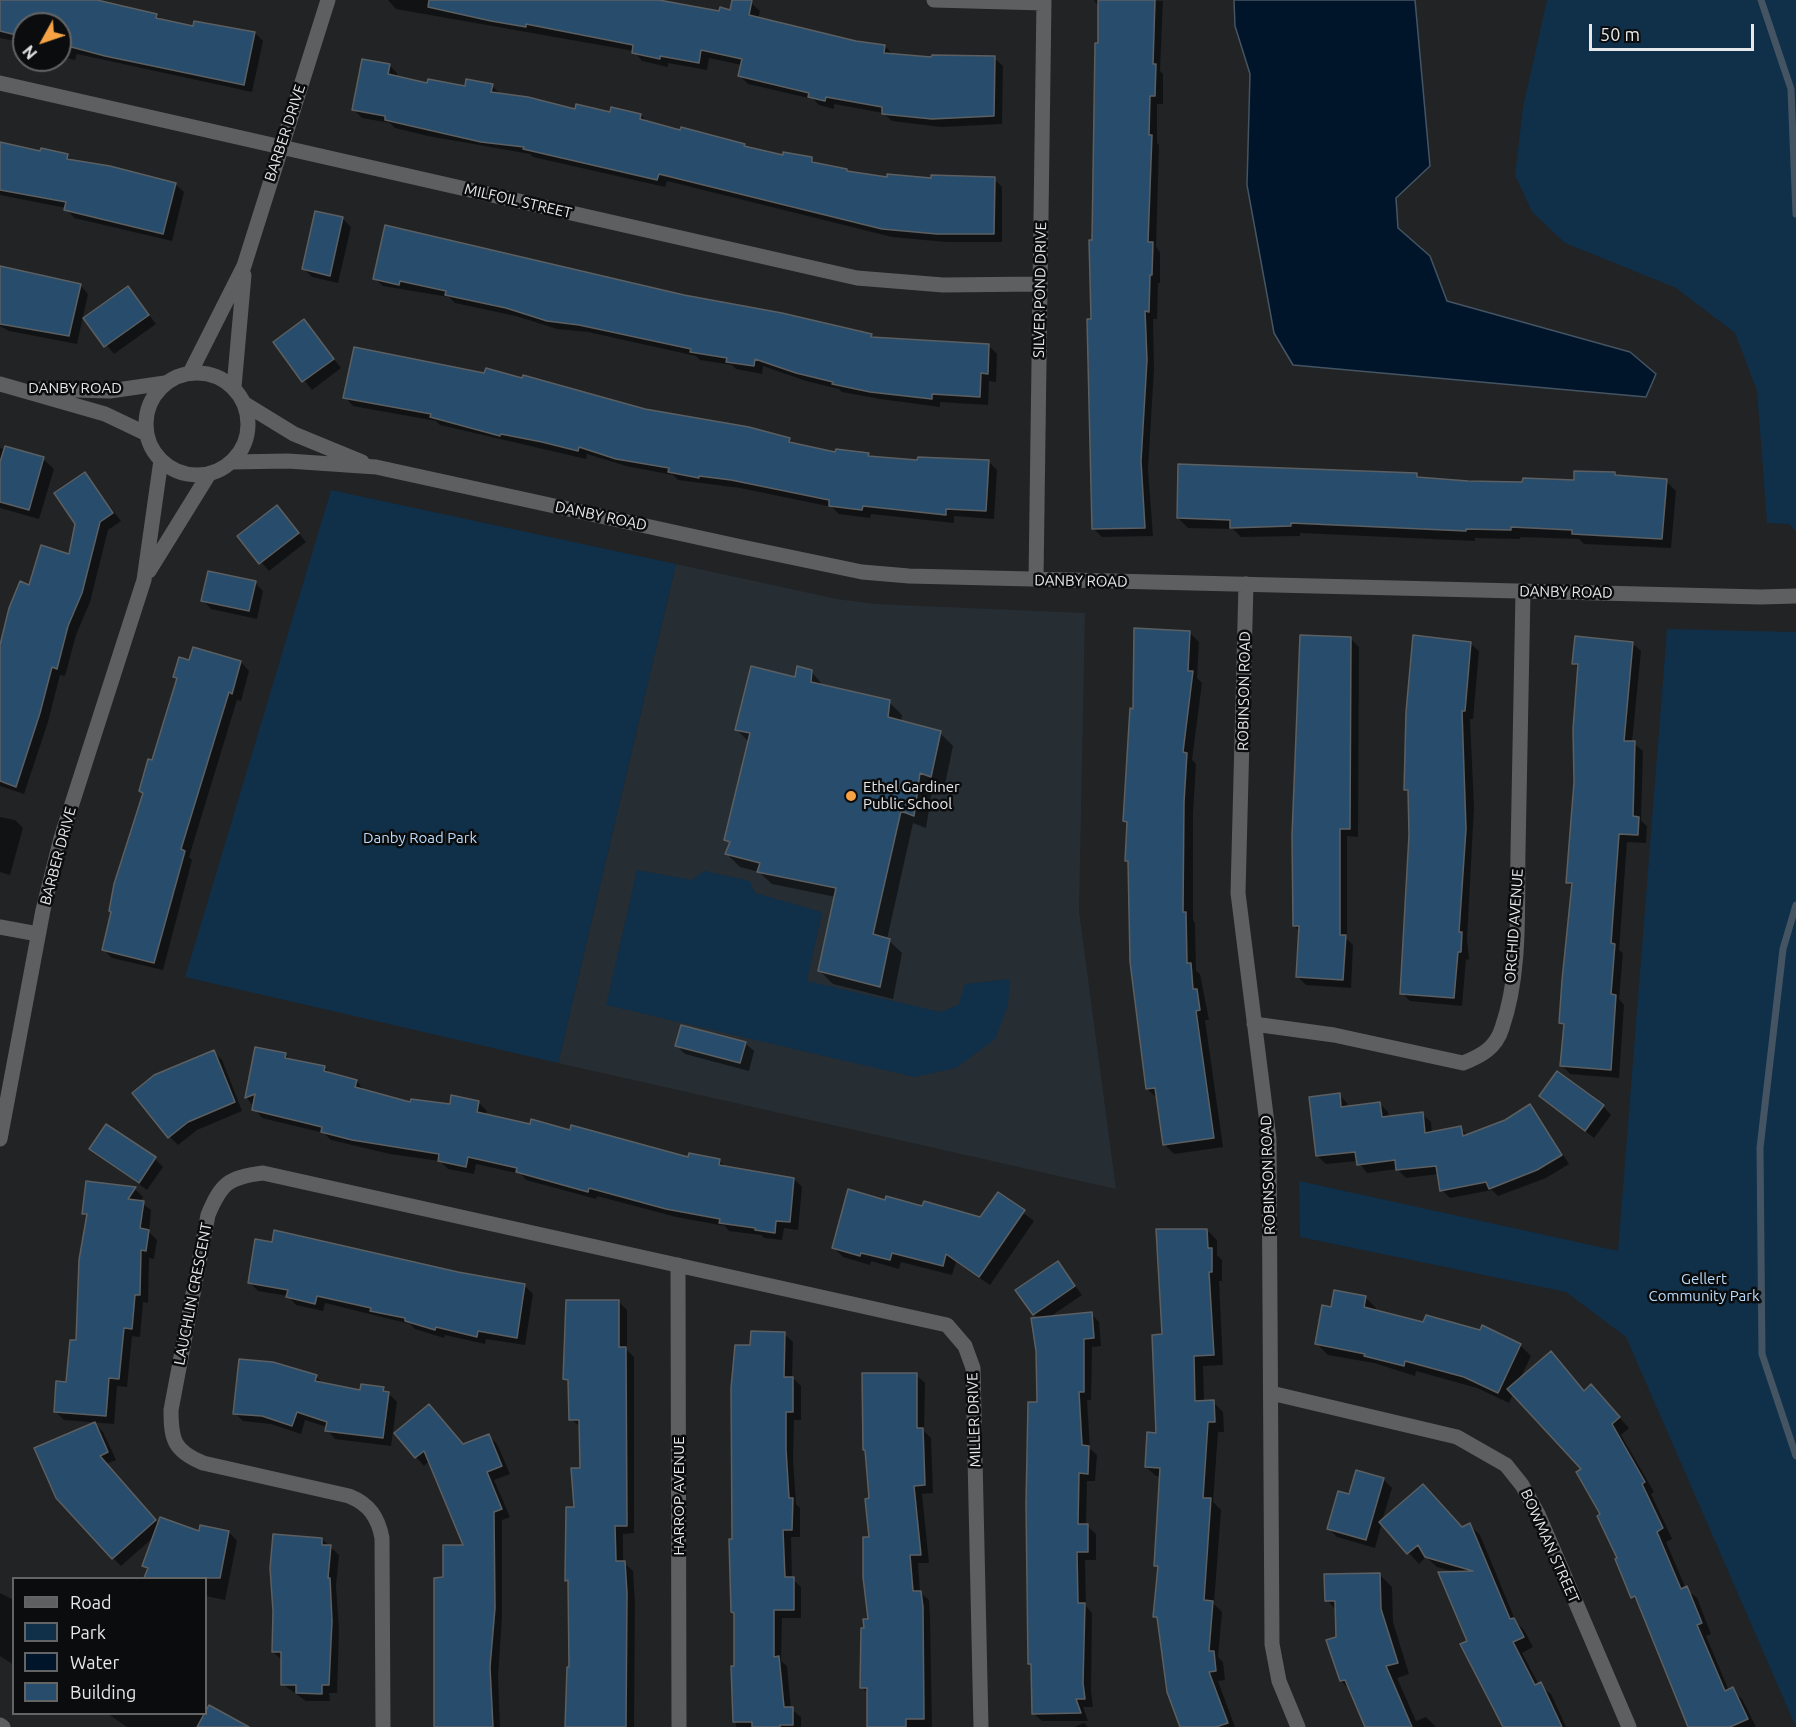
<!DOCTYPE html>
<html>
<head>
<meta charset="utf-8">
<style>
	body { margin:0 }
	#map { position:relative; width:1796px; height:1727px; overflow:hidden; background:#212325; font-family:Ubuntu,sans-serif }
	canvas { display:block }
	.legend { position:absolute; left:12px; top:1577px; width:195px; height:138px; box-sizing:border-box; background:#0b0c0d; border:2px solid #636465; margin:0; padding:8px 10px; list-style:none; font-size:18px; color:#e7e8e9 }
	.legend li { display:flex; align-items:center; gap:12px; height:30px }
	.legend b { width:30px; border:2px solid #636465 }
	.north { position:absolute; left:12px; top:12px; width:60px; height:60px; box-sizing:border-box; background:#0b0c0d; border:2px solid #636465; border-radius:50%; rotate:230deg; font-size:16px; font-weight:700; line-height:24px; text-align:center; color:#e7e8e9 }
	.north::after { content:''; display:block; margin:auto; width:21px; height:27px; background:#f5a345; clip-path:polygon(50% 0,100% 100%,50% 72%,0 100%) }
	.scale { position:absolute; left:1589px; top:24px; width:165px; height:27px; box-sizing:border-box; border:3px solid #e7e8e9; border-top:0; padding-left:8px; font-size:18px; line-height:21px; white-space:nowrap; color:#e7e8e9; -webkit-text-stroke:4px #0b0c0d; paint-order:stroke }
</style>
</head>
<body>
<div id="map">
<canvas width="1796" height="1727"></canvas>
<ul class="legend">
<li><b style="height:8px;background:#5e5f60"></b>Road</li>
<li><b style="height:16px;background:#102f49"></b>Park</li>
<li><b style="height:16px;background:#00152a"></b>Water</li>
<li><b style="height:16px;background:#284d6c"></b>Building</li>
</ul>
<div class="north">N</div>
<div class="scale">50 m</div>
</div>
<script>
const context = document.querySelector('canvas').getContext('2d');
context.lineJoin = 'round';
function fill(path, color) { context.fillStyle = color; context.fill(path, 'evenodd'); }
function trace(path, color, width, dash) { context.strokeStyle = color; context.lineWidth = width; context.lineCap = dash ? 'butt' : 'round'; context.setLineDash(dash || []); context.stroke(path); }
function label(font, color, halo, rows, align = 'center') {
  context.font = font + ' Ubuntu,sans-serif'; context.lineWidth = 5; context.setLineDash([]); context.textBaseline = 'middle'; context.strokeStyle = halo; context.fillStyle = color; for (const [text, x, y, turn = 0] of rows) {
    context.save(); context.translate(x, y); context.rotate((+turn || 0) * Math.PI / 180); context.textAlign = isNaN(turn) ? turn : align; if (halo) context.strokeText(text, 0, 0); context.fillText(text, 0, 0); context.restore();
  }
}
fill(new Path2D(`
	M676 564 837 599 875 604 1085 613 1079 911 1116 1189 558 1063Z`), '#262d33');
fill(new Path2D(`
	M1547 0H1796V532L1789 524 1767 523 1757 391 1735 333 1676 288 1565 243 1532 212 1515 175 1523 107Z
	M331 490 676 564 558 1063 185 977Z
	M1667 629 1796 632V1727L1626 1337 1566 1292 1300 1237 1299 1181 1618 1251Z
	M637 870 692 880 704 871 750 881 755 893 822 912 807 981 940 1012 958 1005 965 984 1010 979 1008 1005 995 1039 956 1068 914 1077 606 1005Z`), '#102f49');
const water = new Path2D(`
	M1234 0H1415L1430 166 1396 198 1398 228 1430 256 1447 301 1630 352 1656 374 1646 397 1293 365 1274 333 1247 185 1250 74 1235 26Z`);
fill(water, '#00152a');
trace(water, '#455463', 1.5);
fill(new Path2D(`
	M0 0H92L157 15 163 21 195 28 255 33 263 41 252 92 77 54 75 60 60 56V24H24V43L0 38Z
	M388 0H663L666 3 720 13 731 11 734 0H737L751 3 760 11 758 19 855 43 885 46 893 55 933 59 994 58 1003 66 1002 124 941 127 892 121 883 113 834 104V109L819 105 813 99 748 84 740 76 742 65 709 58 707 70 668 63V67L642 61 634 51 396 9Z
	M1094 0 1163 1 1160 71 1163 74V104H1157V143L1159 145 1156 247 1160 252V283H1158L1157 319H1153L1154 369 1148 470 1153 536 1102 537 1094 529V242L1100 9Z
	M389 65 397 73V78L428 84 466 87 492 86 501 95 576 111 641 115 648 123 784 156 812 159 817 164 849 173 888 179H994L1002 187V242H946L892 237 667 181 665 187 533 157 530 154 428 136 395 128 390 123 362 118 354 110Z
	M0 143 41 153 67 155 73 161 175 184 184 192 172 241 74 218 66 208 0 195Z
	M342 218 351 227 338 283 312 277 304 269Z
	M0 268 80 285 88 294 77 344 9 331 0 326Z
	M374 278 684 296 871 336 874 339 989 346 997 354 996 382 989 381 988 405 940 402V407L880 399 842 392 839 389 806 381 763 366 762 374 736 369 732 365 700 360 696 356 588 332 557 329 516 316 455 303 449 297 383 286Z
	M128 288 156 324 114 354 85 319Z
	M304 321 341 368 312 390 275 343Z
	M345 397 645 410 789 439 795 445 836 454H868L871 457 919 461H988L997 470 994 519 954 516V523L871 514 870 518 839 514 832 507 740 488 678 480 673 475 626 466 587 454 586 459 440 425 436 421 353 406Z
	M0 448 43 459 54 469 39 519 0 508Z
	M85 474 121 521 108 530 90 602 76 635 65 676 60 675 48 722 24 794 0 786V646L30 587 70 556Z
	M1416 474 1422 479 1524 483 1575 481 1615 474 1618 477 1666 481 1676 491 1671 548 1584 544 1579 539 1520 537V539L1475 538V541L1300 533V536L1241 537 1233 529 1188 528 1178 518Z
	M277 507 306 542 269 571 239 536Z
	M255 583 263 591 257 619 211 609 203 600Z
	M1189 632 1199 642 1197 678 1202 683 1192 760 1196 764 1193 813V920L1195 923 1196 971 1200 974 1209 1020H1205L1223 1147 1174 1154 1164 1144 1158 1099 1147 1089 1134 998 1130 863 1127 860 1128 824 1125 821 1135 710Z
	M1350 638 1359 647 1358 837 1347 836V939L1353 945 1351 988 1306 985 1298 977 1301 932 1294 926Z
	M1470 643 1479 651 1473 719H1470L1474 807 1467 939 1469 960 1466 959 1462 1006 1410 1001 1402 993 1410 835V794L1406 790Z
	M1632 643 1641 651 1632 742 1643 751 1641 821 1647 826 1646 843 1627 842 1619 950 1623 953 1619 999 1624 1005 1619 1078 1570 1074 1562 1065 1565 1027 1561 1023 1573 888 1568 882 1579 669 1574 663Z
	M190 662H241L249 671 241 701 237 700 189 857 192 860 163 970 112 958 104 950 144 794 141 791 153 762 178 680 175 677Z
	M811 671 824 687 889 702 902 715 901 722 940 733 953 746 944 789 933 785 926 828 913 823 887 939 902 953 893 999 833 984 820 971 836 897 772 884 759 872 740 867 727 854 731 844 726 839 749 742 737 730 796 679Z
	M0 817 15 820 23 828 10 875 0 872Z
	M745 1043 754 1051 749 1071 685 1054 677 1046Z
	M256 1049 286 1055 292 1061 324 1067 332 1075 357 1081 364 1091 412 1104 451 1105 479 1103 487 1111 486 1116 689 1159 719 1161 727 1168 794 1179 802 1187 798 1230 784 1228 782 1240 764 1238 761 1235 729 1231 725 1226 676 1217 597 1196 596 1199 526 1180 521 1174 476 1164 474 1174 448 1169 440 1161 390 1154 331 1140 324 1133 262 1118 247 1098Z
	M214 1052 222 1060 242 1111 197 1130 178 1145 170 1137Z
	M1339 1095 1347 1103 1348 1108 1380 1104 1388 1112 1389 1118 1422 1114 1431 1122 1432 1133 1460 1128 1468 1136 1506 1121 1529 1106 1538 1115 1569 1164 1546 1178 1498 1196 1492 1190 1450 1198 1442 1190 1439 1174 1406 1178 1397 1169 1367 1173 1358 1161 1326 1164 1317 1156Z
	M1541 1096 1603 1106 1611 1115 1594 1138Z
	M91 1149 155 1159 163 1167 147 1190Z
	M87 1183 135 1189 143 1197 140 1202 151 1210 149 1232 157 1240 154 1259 149 1258 148 1303 143 1302 140 1337 132 1336 127 1387 117 1386 114 1424 64 1420 55 1411 67 1384 77 1342 88 1217 84 1213Z
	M998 1194 1034 1221 990 1285 956 1262 952 1275 901 1262 899 1269 871 1261 870 1265 843 1257 833 1247 886 1201 981 1218Z
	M1207 1230 1217 1240V1255L1222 1260V1281H1219L1223 1365 1203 1366 1204 1402H1213L1223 1412 1224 1432H1218L1213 1502 1221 1510 1214 1604 1222 1612 1218 1657 1223 1662 1225 1680 1218 1681 1235 1727H1182L1159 1620 1155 1616 1160 1569 1156 1565 1161 1477 1156 1476 1146 1467 1158 1435 1163 1336Z
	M275 1232 457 1273 525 1286 533 1294 525 1345 486 1339 485 1344 445 1335 444 1338 415 1329 410 1324 325 1303 323 1311 296 1305 288 1296 258 1291 250 1283 273 1244Z
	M1058 1263 1082 1295 1048 1318 1091 1314 1099 1322 1101 1346 1092 1347 1091 1400H1087L1090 1449 1097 1455 1095 1481H1087L1086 1525 1096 1534V1560H1085L1086 1606 1092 1613 1091 1692 1093 1707H1083L1088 1721H1042L1033 1713V1667L1029 1663 1038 1403 1039 1319 1034 1314Z
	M1365 1297 1376 1308 1375 1312 1520 1345 1531 1356 1520 1379 1561 1363 1585 1392 1601 1397 1629 1428 1621 1435 1654 1492 1651 1494 1672 1539 1666 1542 1686 1589 1697 1598 1711 1634 1706 1636 1729 1691 1732 1689 1742 1699 1756 1727H1690L1640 1604 1633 1597 1584 1470 1513 1394 1509 1403 1477 1388 1416 1371 1415 1376 1374 1363 1328 1355 1317 1344 1332 1309Z
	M619 1302 627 1310V1350L634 1357V1533L623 1534V1562L633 1571 635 1603 634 1727H567L571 1669 570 1583 567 1580 581 1469V1427L570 1419V1384L565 1379Z
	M784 1334 793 1342 792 1377 801 1386V1420H794L793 1459 796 1504 800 1508V1537H791L792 1579 801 1587V1618H782L781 1661 787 1666 791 1709 801 1717V1727H736V1615L732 1612 734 1540 752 1347Z
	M916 1375 925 1383 924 1431 931 1438 933 1493 922 1494 929 1563H918L920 1592 929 1600 930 1617 932 1727H867L868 1694 862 1687 865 1629 869 1620 871 1538 867 1452 864 1449Z
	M316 1377 324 1384 361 1392 383 1388 397 1402 391 1446 335 1439 327 1430V1427L305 1420 301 1434 271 1424 243 1421 235 1413Z
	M95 1423 103 1432 116 1460 106 1464 159 1524 200 1533 229 1532 237 1541 225 1600 206 1596V1578H150L147 1575 148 1570 144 1566 155 1536 121 1566 113 1558Z
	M396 1434 464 1446 489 1436 497 1444 510 1474 494 1480 510 1517 502 1520V1617L498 1677 500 1727H435L445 1579 465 1547 429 1461 424 1466Z
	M1357 1472 1384 1480 1392 1488 1382 1521 1462 1529 1470 1525 1480 1535 1516 1622 1524 1630 1533 1647 1522 1653 1539 1685 1551 1694 1566 1727H1505L1469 1642 1455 1572 1437 1567 1426 1557 1419 1564 1382 1523 1375 1548 1337 1537 1328 1528 1350 1496Z
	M322 1539 339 1555 336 1586 339 1630 337 1693H329L330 1701H306L282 1684V1660L273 1652Z
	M1380 1575 1392 1587 1393 1622 1409 1674 1397 1678 1416 1721 1426 1717 1436 1727H1367L1351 1691 1341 1681 1337 1611 1327 1600Z
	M0 1593 14 1600V1665L0 1656Z
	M210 1707 250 1727H127L108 1714H206Z
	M1084 1723 1088 1727H1074Z`), '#0007');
trace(new Path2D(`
	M1761 0 1791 89 1796 214
	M1796 905 1783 949 1760 1148 1762 1354 1796 1456`), '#455463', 7);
const building = new Path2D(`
	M0 0H97L157 14 156 18 193 26 194 21 255 32 244 85 105 56 60 44V24H24V37L0 31Z
	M429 0H659L719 11 720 7 730 10 732 0H752L749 15 856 41 885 45 884 53 931 57 932 55 995 56 994 116 932 119 882 114V107L826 97 825 101 808 97 809 93 738 76 742 59 701 50 699 63 660 56V59L632 53 633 45 526 24V27L491 21 428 7Z
	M1098 0H1155L1153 64H1156L1155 96H1150L1149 135H1152L1148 242H1153L1152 275H1150L1149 312 1145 311 1147 360 1141 461 1145 528 1092 529 1087 319H1091L1089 240H1092L1095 43H1098Z
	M362 59 390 64 388 74 427 83 428 79 465 86 466 79 493 84 491 92 528 97 575 109 576 104 610 112 611 107 641 114 640 119 680 130 681 127 745 144 744 146 783 155V152L812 157V162L847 169V171L887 177V174L931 178V175L995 177 994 234H937L882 229 659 174 657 180 523 149 524 147 481 142 385 120V116L352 110Z
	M0 142 40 151 41 148 68 154 67 159 110 166 176 183 163 234 64 210 66 202 0 190Z
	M315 211 343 217 330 276 302 269Z
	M385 225 684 295 782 313 872 334 871 337 989 344 988 374 981 373 980 397 932 394V399L870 392 832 384 833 382 796 373 755 359 754 366 726 362 727 358 690 352 691 349 579 325 547 321 506 308 445 295 446 291 400 281 399 285 373 279Z
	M0 266 81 284 69 336 0 324Z
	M128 286 149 315 104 347 83 318Z
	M304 319 334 359 302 382 273 342Z
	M354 347 484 373 486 368 522 378 523 375 645 409 749 427 790 438 789 442 835 452 836 449 869 453 868 456 917 460 918 457 989 460 986 511 946 509V515L863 506 862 510 829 506V500L731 480 699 476V478L668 472 669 468 616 459 579 447 578 451 542 442 501 434 500 436 430 417 431 414 343 398Z
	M5 446 44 457 29 510 0 502V462Z
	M1178 464 1417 473V477L1468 481 1522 482 1523 478 1574 480V471L1615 472V475L1667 479 1662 539 1572 534V530L1511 527V530L1466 529V531L1291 523V526L1230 528V520L1177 518Z
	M85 472 113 513 100 522 82 593 68 626 57 669 52 667 40 713 16 787 0 781V645L9 608 20 581 29 585 41 545 69 554 75 524 54 493Z
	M277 505 299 533 259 564 237 536Z
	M208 571 256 581 249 611 201 601Z
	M1134 628 1190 631 1188 671H1193L1183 752 1187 753 1184 802 1183 912H1186L1187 963H1191L1193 989H1197L1200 1010 1196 1011 1214 1138 1163 1145 1155 1088 1146 1089 1130 962 1128 861H1125L1127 822 1123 821 1130 708 1133 709Z
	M1300 635 1351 637 1350 829H1340V935H1346L1343 980 1296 977 1299 926H1293L1292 835Z
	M1413 635 1471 642 1465 711H1462L1466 829 1459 932H1462L1461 952H1458L1454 998 1400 994 1409 835 1408 790H1404L1406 712Z
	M1575 636 1633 642 1624 741H1635L1633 816 1639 817 1638 835 1619 834 1611 943 1615 944 1611 994 1616 995 1611 1070 1560 1066 1564 1024 1559 1023 1562 980 1572 883H1566L1574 782 1573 729 1578 664H1572Z
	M193 647 241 661 232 694 229 692 181 849 185 851 154 963 102 950 111 912 109 911 114 884 143 793 139 791 148 759 152 760 177 678 173 677 179 657 189 660Z
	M751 666 795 677 797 666 812 670 811 682 890 700 888 717 941 731 931 777 920 773 914 816 901 811 873 934 890 939 880 987 818 971 836 888 757 872 760 863 725 854 730 842 724 840 750 733 735 730Z
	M681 1025 746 1042 740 1063 675 1046Z
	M255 1047 286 1053 285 1058 325 1066 324 1071 357 1080 355 1087 410 1102 411 1099 450 1104 451 1095 479 1101 477 1112 530 1124 531 1119 570 1130 571 1125 688 1157 689 1153 720 1159 719 1165 794 1178 790 1222 776 1221 775 1233 755 1230V1228L719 1223 720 1219 666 1209 589 1188 588 1192 516 1172 517 1168 468 1157 466 1167 438 1161 439 1154 352 1140 321 1132 322 1127 252 1110 255 1094 245 1098Z
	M214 1050 235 1102 188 1122 168 1138 132 1093 154 1075Z
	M1557 1071 1604 1105 1585 1131 1539 1096Z
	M1340 1093 1341 1107 1380 1102 1382 1117 1423 1112 1425 1133 1461 1126 1463 1136 1505 1120 1530 1104 1562 1155 1537 1170 1489 1189 1486 1182 1440 1191 1436 1166 1396 1170 1395 1160 1357 1165 1355 1152 1316 1156 1309 1097Z
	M106 1124 156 1157 139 1183 89 1149Z
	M86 1181 136 1187 128 1199 144 1201 140 1228 149 1230 146 1251 141 1250 140 1295H135L132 1329 124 1328 119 1379 109 1378 106 1416 54 1412 56 1381 66 1382 70 1340H76L79 1260 87 1214H82Z
	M848 1189 885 1200 886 1196 922 1206 924 1201 980 1217 998 1192 1025 1210 979 1277 946 1254 943 1266 892 1253 890 1260 861 1253 860 1256 832 1248Z
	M1156 1229H1207L1208 1248H1212V1272H1209L1214 1355 1194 1356 1195 1401 1214 1400 1215 1422H1208L1203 1498H1211L1204 1600 1213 1601 1209 1651H1214L1216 1671 1209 1672 1228 1723 1216 1727H1180L1167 1692 1157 1617H1153L1158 1566H1154L1160 1468 1145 1467 1147 1432 1156 1433 1152 1335 1162 1334Z
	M274 1230 458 1272 525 1284 517 1338 478 1331 477 1337 436 1327 435 1330 405 1321V1318L370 1311 371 1308 317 1296 315 1304 286 1297 288 1290 248 1283 255 1239 272 1242Z
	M1058 1261 1075 1286 1033 1315 1015 1290Z
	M1334 1290 1366 1296 1364 1307 1423 1322 1426 1315 1480 1330 1482 1325 1521 1344 1498 1393 1464 1377 1405 1361 1404 1366 1364 1356 1365 1354 1315 1344 1322 1305 1331 1307Z
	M566 1300H619V1347H626L627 1526H615L616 1561H625L627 1593 626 1727H565L567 1667H569L568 1580 565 1581 566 1507H574L571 1468H580L579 1420H569L568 1380 563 1379Z
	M1092 1312 1094 1338 1084 1339V1392H1079L1082 1445 1089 1446 1088 1474 1079 1473 1078 1524H1088V1552H1077L1078 1603H1085L1083 1683 1085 1699H1076L1081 1713 1032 1714 1031 1664H1028L1026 1504 1028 1402H1037L1036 1351 1031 1318Z
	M751 1331 785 1332 784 1377H793V1412H786V1449L789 1498H793L792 1530H783L785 1577H794V1610H774V1657L779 1656 784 1707H793V1725H780V1727H752V1722H733L731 1666H734V1613L731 1612 729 1539H732L731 1388 735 1345H750Z
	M1551 1351 1584 1391 1591 1384 1620 1417 1612 1424 1645 1482 1642 1484 1663 1528 1657 1532 1681 1589 1687 1586 1702 1623 1697 1625 1725 1691 1733 1687 1748 1719 1730 1727H1688L1635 1596 1631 1598 1615 1559 1617 1558 1597 1516 1600 1514 1576 1472 1581 1469 1507 1389Z
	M239 1359 273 1362 317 1375 315 1381 360 1390 361 1384 384 1387 383 1391 389 1392 383 1438 325 1431 327 1422 297 1412 292 1426 262 1416 233 1414Z
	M862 1373H917V1428H923L925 1485 914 1486 921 1555H910L913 1591H921L923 1607 924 1719H906V1727H867V1688H860L861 1628H864L863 1619H868L863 1577V1537H869L865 1499 869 1498 865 1450H863Z
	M429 1404 463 1444 489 1434 502 1466 487 1472 502 1509 494 1512 495 1608 490 1667 493 1727H434V1578L443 1577V1545H463L424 1451 415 1458 394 1433Z
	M95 1422 108 1452 100 1456 156 1520 112 1559 56 1498 34 1448Z
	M1356 1470 1384 1478 1366 1540 1327 1529 1338 1491 1349 1494Z
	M1423 1484 1462 1527 1470 1523 1510 1619 1514 1618 1524 1637 1513 1642 1535 1685 1541 1682 1562 1727H1503L1460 1644 1467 1641 1438 1572 1473 1571 1425 1557 1418 1545 1407 1554 1379 1522Z
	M160 1517 199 1531 200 1525 229 1531 220 1578H144L148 1568 142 1566Z
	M273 1534 322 1538V1545H331L328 1578H330L332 1621 329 1685H322V1694L296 1693V1685H281V1652H272L273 1611 270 1568Z
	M1380 1573 1381 1609 1398 1663 1386 1666 1412 1727H1365L1345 1680 1340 1681 1326 1640 1336 1637 1335 1601H1325L1324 1574Z
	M209 1705 249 1727H197Z`);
fill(building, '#284d6c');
trace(building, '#5c5f61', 1.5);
trace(new Path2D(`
	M934 0 1044 3
	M0 83 857 278 943 285 1040 284
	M146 424a51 51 0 1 1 102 0a51 51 0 1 1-102 0Z
	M190 373 244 266 328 0
	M0 384 105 414 147 434
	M234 387 244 275
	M41 389 110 391 165 383
	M245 404 294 434 362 462
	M232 462 288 461 376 467 742 547 862 572 909 576 1761 597 1796 596
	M149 571 209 474
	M1036 580 1044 0
	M1246 584 1238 893 1269 1139 1272 1644 1279 1681 1298 1727
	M0 927 38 934
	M1254 1024 1334 1035 1463 1063C1481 1056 1496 1048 1502 1028 1521 973 1517 909 1518 852 1520 765 1522 678 1523 591
	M0 1139 43 910 61 838 144 580 161 460
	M678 1265 679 1727
	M1271 1393 1457 1437 1506 1465 1522 1485 1538 1514 1629 1727
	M0 1725 3 1727
	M383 1727 382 1538C378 1517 369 1504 349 1496L203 1463C174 1451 171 1440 171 1410L208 1215C221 1184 228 1177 263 1173L947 1325 965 1346 973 1368 981 1727`), '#5e5f60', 15);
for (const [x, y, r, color] of [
	[851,796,6,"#f5a345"]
]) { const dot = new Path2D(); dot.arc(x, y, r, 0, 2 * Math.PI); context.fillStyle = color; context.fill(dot); trace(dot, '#0b0c0d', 2); }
label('15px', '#e7e8e9', '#0b0c0d', [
	["BARBER DRIVE",285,133,-72],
	["MILFOIL STREET",518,201,13],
	["SILVER POND DRIVE",1040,290,-89],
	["DANBY ROAD",75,388],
	["DANBY ROAD",601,516,12],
	["DANBY ROAD",1081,581,1],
	["DANBY ROAD",1566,592,1],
	["ROBINSON ROAD",1244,691,-89],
	["BARBER DRIVE",58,856,-75],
	["ORCHID AVENUE",1514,926,-86],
	["ROBINSON ROAD",1268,1175,-92],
	["LAUCHLIN CRESCENT",193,1294,-79],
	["MILLER DRIVE",974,1420,-92],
	["HARROP AVENUE",679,1496,-90],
	["BOWMAN STREET",1550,1546,66]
]);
label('15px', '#e7e8e9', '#0b0c0d', [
	["Ethel Gardiner",863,787],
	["Public School",863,804]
], 'left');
label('15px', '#b9dcfd', '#0b0c0d', [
	["Danby Road Park",420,838],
	["Gellert",1704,1279],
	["Community Park",1704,1296]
]);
</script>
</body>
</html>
